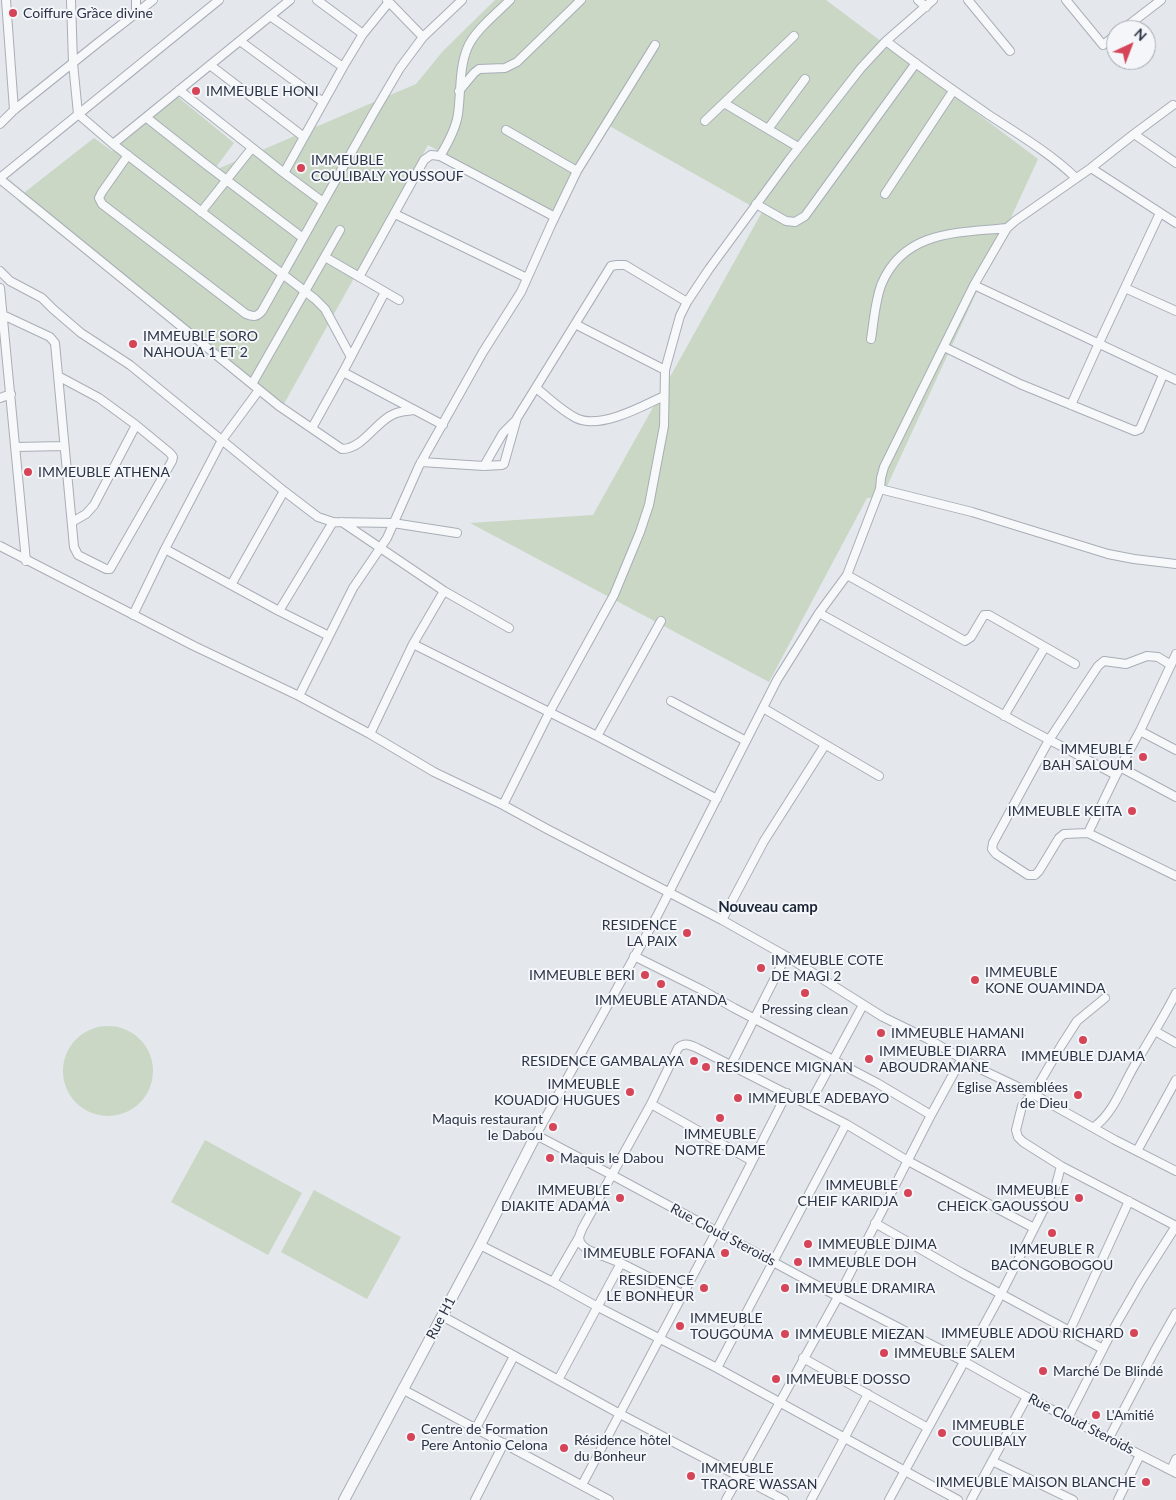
<!DOCTYPE html>
<html>
<head>
<meta charset="utf-8">
<style>
	body { margin:0 }
	#map { position:relative; width:1176px; height:1500px; overflow:hidden; background:#e4e7ec; font-family:Lato,sans-serif }
	canvas { display:block }
	.north { position:absolute; left:1106px; top:20px; width:50px; height:50px; box-sizing:border-box; background:#f4f6f9; border:1px solid #a3a8b1; border-radius:50%; rotate:43deg; font-size:14px; font-weight:700; line-height:20px; text-align:center; color:#2a3446 }
	.north::after { content:''; display:block; margin:auto; width:18px; height:22px; background:#d64458; clip-path:polygon(50% 0,100% 100%,50% 72%,0 100%) }
</style>
</head>
<body>
<div id="map">
<canvas width="1176" height="1500"></canvas>
<div class="north">N</div>
</div>
<script>
const context = document.querySelector('canvas').getContext('2d');
context.lineJoin = 'round';
function fill(path, color) { context.fillStyle = color; context.fill(path, 'evenodd'); }
function trace(path, color, width, dash) { context.strokeStyle = color; context.lineWidth = width; context.lineCap = dash ? 'butt' : 'round'; context.setLineDash(dash || []); context.stroke(path); }
function label(font, color, halo, rows, align = 'center') {
  context.font = font + ' Lato,sans-serif'; context.lineWidth = 4; context.setLineDash([]); context.textBaseline = 'middle'; context.strokeStyle = halo; context.fillStyle = color; for (const [text, x, y, turn = 0] of rows) {
    context.save(); context.translate(x, y); context.rotate((+turn || 0) * Math.PI / 180); context.textAlign = isNaN(turn) ? turn : align; if (halo) context.strokeText(text, 0, 0); context.fillText(text, 0, 0); context.restore();
  }
}
fill(new Path2D(`
	M495 0H826L1038 159 882 497 867 498 769 682 470 523 593 515 762 212 606 124 554 216 428 145 280 411 18 201 25 192 94 138 112 151 178 97 234 143 213 171 416 84 443 51Z
	M63 1071a45 45 0 1 1 90 0a45 45 0 1 1-90 0Z
	M205 1140 302 1193 268 1255 171 1202Z
	M314 1190 401 1237 367 1299 281 1252Z`), '#c9d7c4');
const minor = new Path2D(`
	M6 0 14 110
	M71 0 73 63 78 114 113 144 315 299 325 309 351 357
	M136 0V12
	M317 0 363 34
	M387 0 423 37
	M918 0 926 7
	M968 0 1010 51
	M1066 0 1103 45 1116 35
	M270 16 343 67
	M1122 30 1161 0
	M240 41 323 102
	M886 41C920 67 954 91 989 115 1018 134 1050 153 1076 178
	M210 65 304 137
	M179 90 284 173 323 202
	M459 91 474 73 479 69 505 68 517 62 581 0
	M724 103 798 147
	M1173 105 1134 134 1091 168 1015 221 1007 228 974 285 884 467 881 478 880 489 847 575 819 613 777 680 657 916 536 1135 612 1175 814 1284 965 1362 1027 1397 1176 1473
	M147 118 204 163 303 238
	M705 121 794 36
	M0 124 14 110 99 42 153 0
	M768 129 805 79
	M506 130 577 171
	M1134 134 1176 163
	M113 144 290 0
	M128 155 102 192 99 198 102 204 246 314C254 317 257 317 262 311L373 114 400 68 423 37 462 0
	M440 156C448 143 456 129 458 114 461 93 459 69 467 49 473 32 497 13 510 0
	M1091 168 1176 223
	M284 173 343 67 363 34 389 2
	M0 178 219 0
	M0 179 279 406 342 449C363 449 376 421 394 414 400 411 408 411 414 410
	M885 194 953 91
	M756 204 786 221 795 222 805 216 916 63
	M201 212 252 148
	M395 214 527 278
	M325 257 399 300
	M0 271 10 281 42 298 53 309 81 333 130 365 284 491 318 517 333 522 393 523 457 533
	M359 277 424 160 431 155 440 156 555 217
	M974 285 1176 380
	M0 288 26 561
	M1125 288 1176 311
	M3 315 50 337 55 343 74 547 78 555 106 569H110L172 461 173 457 170 453 136 425 99 398 58 376
	M575 324 665 370
	M871 339C874 321 875 300 882 283 905 230 958 233 1007 228
	M944 347 1020 384 1135 431 1140 429 1163 375
	M343 372 443 425
	M252 384 340 230
	M536 388C549 398 562 411 576 418 600 430 643 406 664 396
	M0 398 11 394
	M1071 405 1099 343 1160 213
	M312 428 343 372 385 292
	M16 447 64 446
	M421 462 484 466 502 465 504 464 517 418 611 266 617 265H625L687 302
	M484 466 503 433 516 420
	M880 489 972 512 1108 554 1134 559 1176 564
	M72 522 86 514 94 505 136 425
	M342 522 444 591 509 628
	M0 546 194 646 299 696 370 734 434 772 503 805 547 829 722 920 786 956
	M165 549 279 611 329 636
	M847 575 965 641 971 637 984 615H989L1075 664
	M231 585 284 491
	M279 611 333 522
	M819 613 1025 727 1116 775 1140 731 1176 654
	M133 615 165 549 222 440 259 390
	M413 644 597 736 717 799
	M299 696 353 588 387 538 419 466 483 352 521 292 551 225 577 171 655 45
	M671 701 746 741
	M763 708 879 776
	M1004 716 1045 647
	M1140 731 1176 750
	M370 734 413 644 444 591
	M597 736 661 621
	M1120 767 1176 797
	M1116 775 1088 833 1176 876
	M503 805 549 713 614 595 640 532 649 505 664 426 665 370 680 316 687 302 709 269 789 160 861 68 886 41 933 0
	M1088 833 1064 834 1059 838 1039 871 1035 875H1028L996 854 992 849 993 843 1049 740 1098 666 1104 661 1126 664 1147 656 1158 657 1171 665
	M722 920 764 841 825 745
	M634 956 702 990 734 1008 877 1083 931 1115
	M1155 1031 1176 1043
	M731 1065 786 956 883 1017 928 1039 978 1068 1033 1094 1115 1140 1176 1171
	M651 1104 752 1161
	M809 1105 863 1005
	M1094 1127C1114 1113 1123 1084 1136 1063 1149 1040 1164 1017 1176 993
	M1137 1151 1176 1080
	M1061 1166 1176 1226
	M875 1223 962 1273 1103 1349
	M480 1245 553 1282 598 1307 717 1368 958 1500
	M553 1282 579 1237
	M682 1294 621 1263 588 1250 582 1245 580 1242 579 1237 582 1229 651 1104 678 1048C685 1042 691 1045 699 1049L846 1124 908 1161 1034 1228
	M442 1316 620 1414 784 1500
	M1070 1330 1129 1201
	M803 1358 928 1428
	M717 1368 846 1124
	M558 1380 621 1263
	M402 1389 609 1500
	M1068 1418 1111 1333 1141 1281 1176 1226
	M476 1428 514 1356
	M1109 1438 1154 1352 1176 1313
	M992 1461 1073 1500
	M1171 1470 1176 1459
	M582 1485 716 1232 787 1093
	M475 1500 504 1443
	M726 1500 838 1297 931 1115 962 1058
	M811 1500 868 1394
	M889 1500 1001 1294 1056 1185 1061 1166 1023 1142 1018 1137 1016 1130 1022 1106 1033 1094 1061 1046 1077 1021 1105 998
	M971 1500 1027 1397
	M1118 1500 1140 1455`);
const tertiary = new Path2D(`
	M344 1500 480 1245 536 1135`);
trace(minor, '#a8aeb7', 10);
trace(tertiary, '#a8aeb7', 12);
trace(minor, '#f7f8fa', 8);
trace(tertiary, '#f7f8fa', 10);
for (const [x, y, r, color] of [
	[13,13,5,"#d64458"],
	[196,91,5,"#d64458"],
	[301,168,5,"#d64458"],
	[133,344,5,"#d64458"],
	[28,472,5,"#d64458"],
	[1143,757,5,"#d64458"],
	[1132,811,5,"#d64458"],
	[687,933,5,"#d64458"],
	[761,968,5,"#d64458"],
	[645,975,5,"#d64458"],
	[975,980,5,"#d64458"],
	[661,984,5,"#d64458"],
	[805,993,5,"#d64458"],
	[881,1033,5,"#d64458"],
	[1083,1040,5,"#d64458"],
	[869,1059,5,"#d64458"],
	[694,1061,5,"#d64458"],
	[706,1067,5,"#d64458"],
	[630,1092,5,"#d64458"],
	[1078,1095,5,"#d64458"],
	[738,1098,5,"#d64458"],
	[720,1118,5,"#d64458"],
	[553,1127,5,"#d64458"],
	[550,1158,5,"#d64458"],
	[908,1193,5,"#d64458"],
	[620,1198,5,"#d64458"],
	[1079,1198,5,"#d64458"],
	[1052,1233,5,"#d64458"],
	[808,1244,5,"#d64458"],
	[725,1253,5,"#d64458"],
	[798,1262,5,"#d64458"],
	[704,1288,5,"#d64458"],
	[785,1288,5,"#d64458"],
	[680,1326,5,"#d64458"],
	[1134,1333,5,"#d64458"],
	[785,1334,5,"#d64458"],
	[884,1353,5,"#d64458"],
	[1043,1371,5,"#d64458"],
	[776,1379,5,"#d64458"],
	[1096,1415,5,"#d64458"],
	[942,1433,5,"#d64458"],
	[411,1437,5,"#d64458"],
	[564,1448,5,"#d64458"],
	[691,1476,5,"#d64458"],
	[1146,1482,5,"#d64458"]
]) { const dot = new Path2D(); dot.arc(x, y, r, 0, 2 * Math.PI); context.fillStyle = color; context.fill(dot); trace(dot, '#f4f6f9', 2); }
label('14px', '#2a3446', '#f4f6f9', [
	["Coiffure Grầce divine",23,13],
	["IMMEUBLE HONI",206,91],
	["IMMEUBLE",311,160],
	["COULIBALY YOUSSOUF",311,176],
	["IMMEUBLE SORO",143,336],
	["NAHOUA 1 ET 2",143,352],
	["IMMEUBLE ATHENA",38,472],
	["IMMEUBLE",1133,749,"right"],
	["BAH SALOUM",1133,765,"right"],
	["IMMEUBLE KEITA",1122,811,"right"],
	["RESIDENCE",677,925,"right"],
	["LA PAIX",677,941,"right"],
	["IMMEUBLE COTE",771,960],
	["DE MAGI 2",771,976],
	["IMMEUBLE",985,972],
	["KONE OUAMINDA",985,988],
	["IMMEUBLE BERI",635,975,"right"],
	["IMMEUBLE ATANDA",661,1000,"center"],
	["Pressing clean",805,1009,"center"],
	["IMMEUBLE HAMANI",891,1033],
	["IMMEUBLE DIARRA",879,1051],
	["ABOUDRAMANE",879,1067],
	["IMMEUBLE DJAMA",1083,1056,"center"],
	["RESIDENCE GAMBALAYA",684,1061,"right"],
	["RESIDENCE MIGNAN",716,1067],
	["IMMEUBLE",620,1084,"right"],
	["KOUADIO HUGUES",620,1100,"right"],
	["Eglise Assemblées",1068,1087,"right"],
	["de Dieu",1068,1103,"right"],
	["IMMEUBLE ADEBAYO",748,1098],
	["Maquis restaurant",543,1119,"right"],
	["le Dabou",543,1135,"right"],
	["IMMEUBLE",720,1134,"center"],
	["NOTRE DAME",720,1150,"center"],
	["Maquis le Dabou",560,1158],
	["IMMEUBLE",898,1185,"right"],
	["CHEIF KARIDJA",898,1201,"right"],
	["IMMEUBLE",610,1190,"right"],
	["DIAKITE ADAMA",610,1206,"right"],
	["IMMEUBLE",1069,1190,"right"],
	["CHEICK GAOUSSOU",1069,1206,"right"],
	["IMMEUBLE DJIMA",818,1244],
	["IMMEUBLE R",1052,1249,"center"],
	["BACONGOBOGOU",1052,1265,"center"],
	["IMMEUBLE FOFANA",715,1253,"right"],
	["IMMEUBLE DOH",808,1262],
	["RESIDENCE",694,1280,"right"],
	["LE BONHEUR",694,1296,"right"],
	["IMMEUBLE DRAMIRA",795,1288],
	["IMMEUBLE",690,1318],
	["TOUGOUMA",690,1334],
	["IMMEUBLE ADOU RICHARD",1124,1333,"right"],
	["IMMEUBLE MIEZAN",795,1334],
	["IMMEUBLE SALEM",894,1353],
	["Marché De Blindé",1053,1371],
	["IMMEUBLE DOSSO",786,1379],
	["L'Amitié",1106,1415],
	["IMMEUBLE",952,1425],
	["COULIBALY",952,1441],
	["Centre de Formation",421,1429],
	["Pere Antonio Celona",421,1445],
	["Résidence hôtel",574,1440],
	["du Bonheur",574,1456],
	["IMMEUBLE",701,1468],
	["TRAORE WASSAN",701,1484],
	["IMMEUBLE MAISON BLANCHE",1136,1482,"right"]
], 'left');
label('14px', '#2a3446', '#f4f6f9', [
	["Rue Cloud Steroids",723,1235,28],
	["Rue H1",441,1318,-62],
	["Rue Cloud Steroids",1081,1424,27]
]);
label('bold 15px', '#1c2537', '#f4f6f9', [
	["Nouveau camp",768,907]
]);
</script>
</body>
</html>
